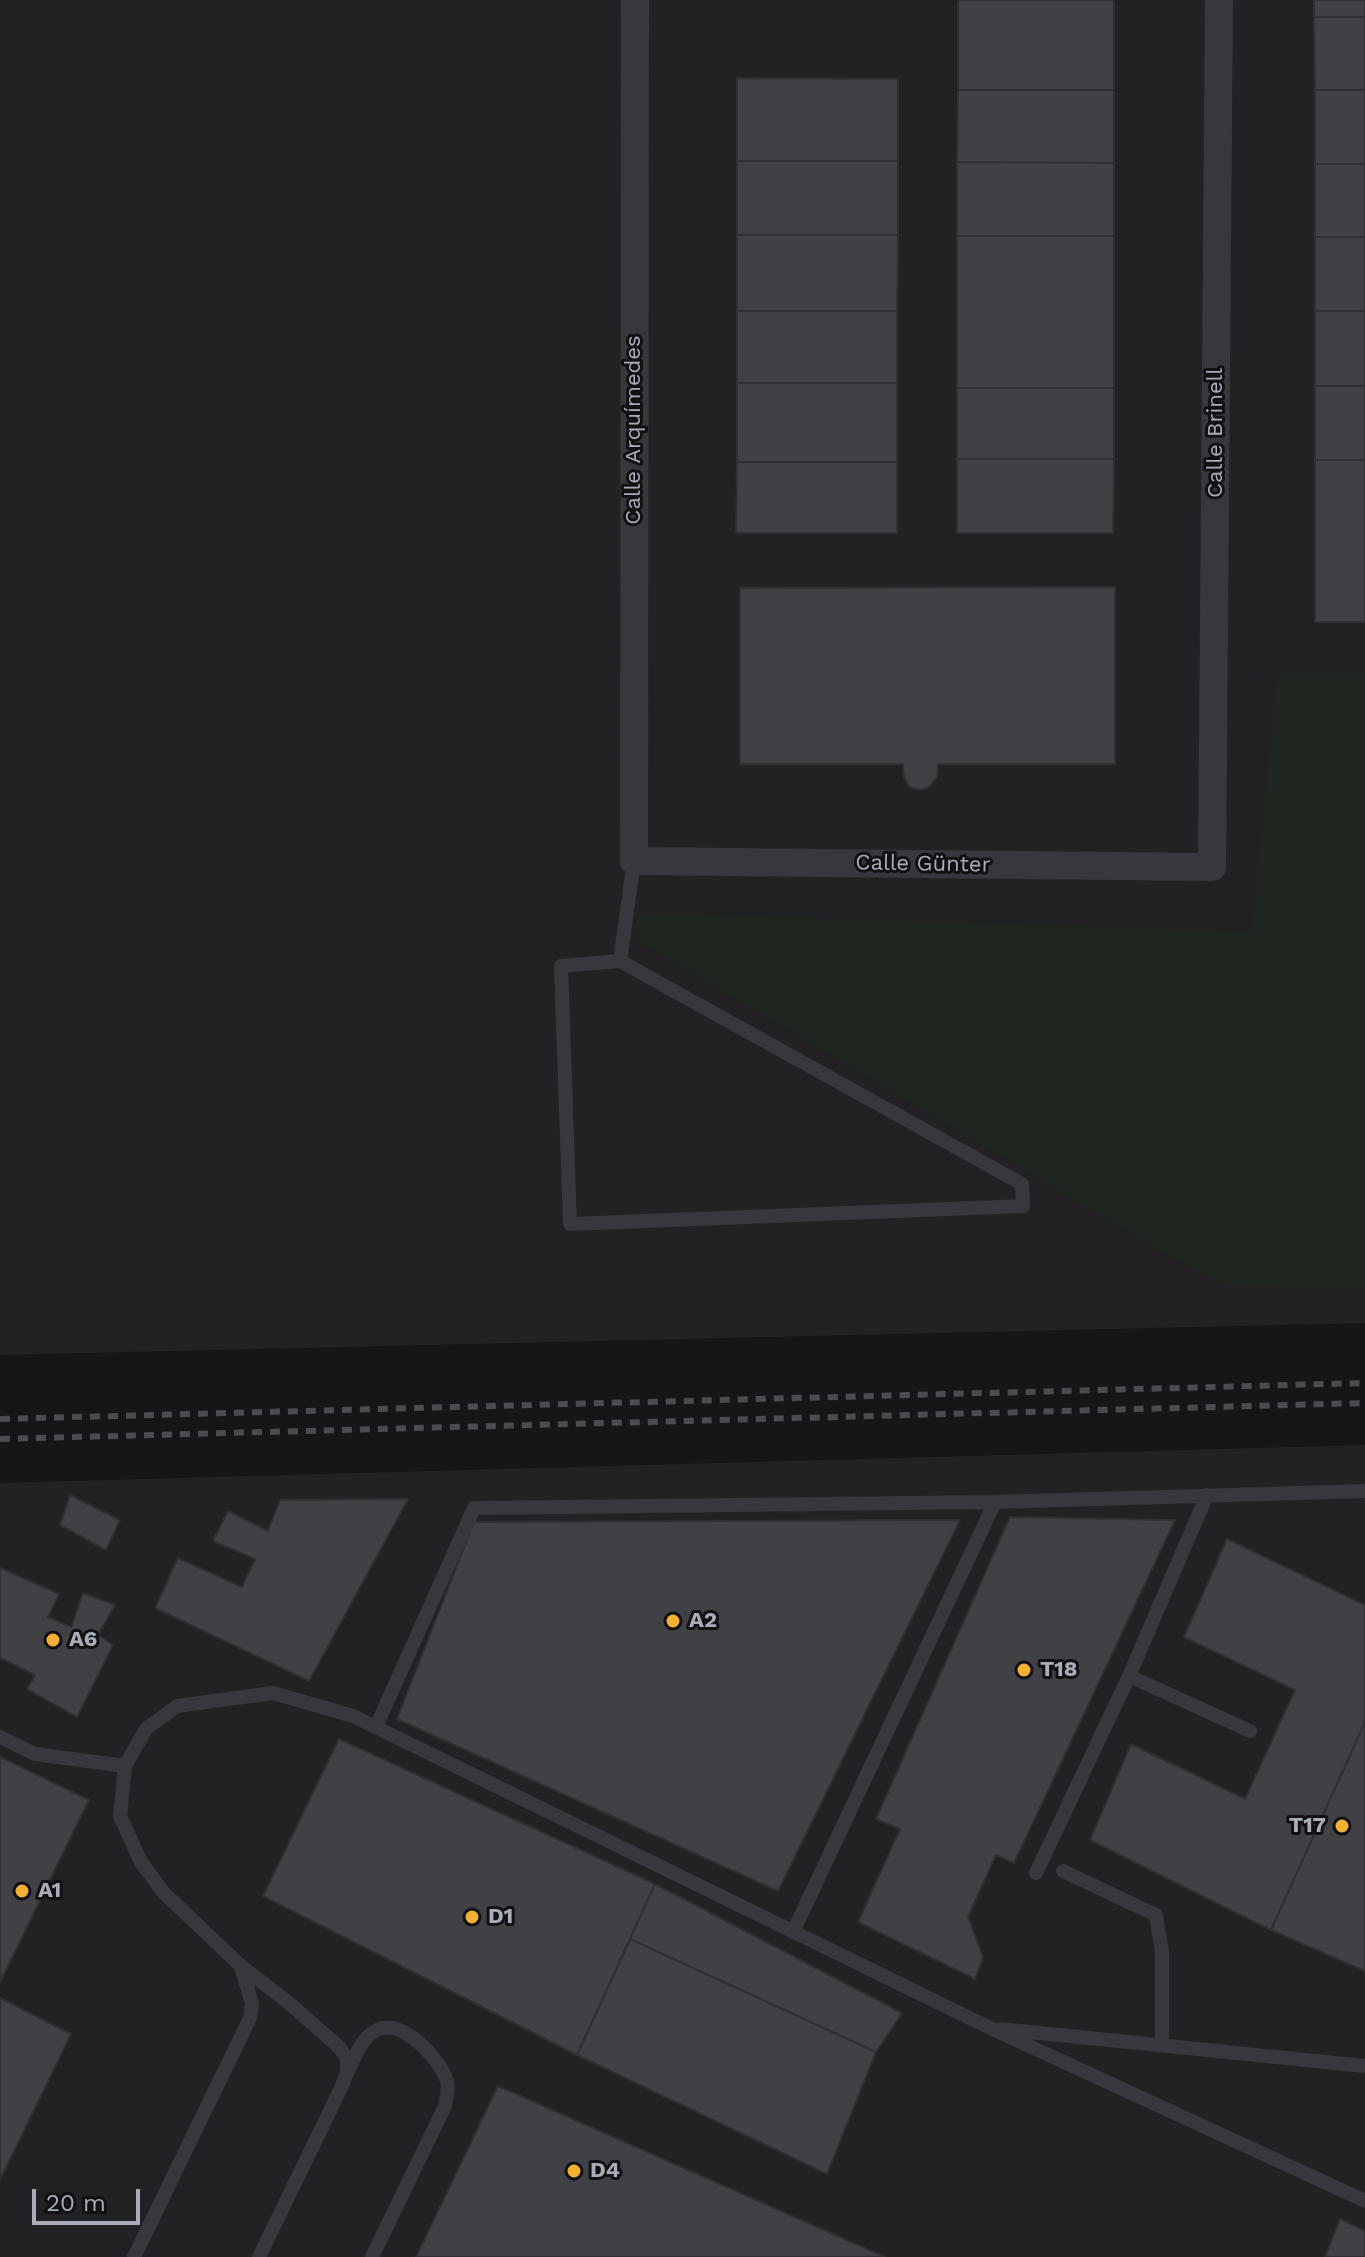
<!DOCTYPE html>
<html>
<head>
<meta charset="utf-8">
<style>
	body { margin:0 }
	#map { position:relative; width:1365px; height:2257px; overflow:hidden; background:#161618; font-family:"Work Sans",sans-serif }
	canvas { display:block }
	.scale { position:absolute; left:32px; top:2189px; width:108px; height:36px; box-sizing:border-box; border:4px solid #a8adb8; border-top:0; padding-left:10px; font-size:24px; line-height:28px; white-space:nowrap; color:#a8adb8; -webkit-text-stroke:6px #111113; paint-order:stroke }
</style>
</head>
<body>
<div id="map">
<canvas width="1365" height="2257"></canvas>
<div class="scale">20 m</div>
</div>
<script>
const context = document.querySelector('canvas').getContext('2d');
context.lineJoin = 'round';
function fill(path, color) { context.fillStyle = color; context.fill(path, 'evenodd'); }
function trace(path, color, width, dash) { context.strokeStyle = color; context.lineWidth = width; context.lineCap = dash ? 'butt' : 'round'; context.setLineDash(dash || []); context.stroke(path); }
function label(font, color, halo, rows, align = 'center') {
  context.font = font + ' "Work Sans",sans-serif'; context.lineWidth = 6; context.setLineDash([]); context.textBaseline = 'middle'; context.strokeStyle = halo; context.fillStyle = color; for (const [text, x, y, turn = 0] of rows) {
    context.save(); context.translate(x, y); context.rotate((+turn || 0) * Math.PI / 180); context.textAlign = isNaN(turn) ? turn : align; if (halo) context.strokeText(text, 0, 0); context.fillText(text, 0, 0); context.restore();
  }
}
fill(new Path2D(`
	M0 0H1365V1323L0 1355Z
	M1365 1445V2257H0V1483Z`), '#222225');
fill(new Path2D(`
	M1277 673H1365V1289L1224 1285 1153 1246 638 940 640 913 1251 932Z`), '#1e261f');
const building = new Path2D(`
	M958 0H1114V90H958Z
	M1314 0H1365V17H1314Z
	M1314 17H1365V90H1315Z
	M737 78 898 79V161H737Z
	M958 90H1114V163L957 162Z
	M1315 90H1365V164H1315Z
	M737 161H898V235H737Z
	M957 162 1114 163V236H957Z
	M1315 164H1365V237H1315Z
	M737 235H898L897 311H737Z
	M957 236H1114V388H957Z
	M1315 237H1365V311H1315Z
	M737 311H897V383H737Z
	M1315 311H1365V386H1315Z
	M737 383H897V462H737Z
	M1315 386H1365V460H1315Z
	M957 388H1114V459H957Z
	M957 459H1114L1113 533H957Z
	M1315 460H1365V622H1315Z
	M737 462H897V533H736Z
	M1115 587V764H938L937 777 929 787 920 790 909 787 904 777 903 764H740V588Z
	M70 1495 120 1520 106 1550 60 1525Z
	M408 1499 309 1681 155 1608 178 1558 242 1587 255 1559 213 1541 228 1511 268 1531 280 1500Z
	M1010 1517 1175 1520 1014 1863 996 1855 968 1917 983 1957 975 1979 858 1922 900 1829 876 1819Z
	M960 1520 778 1891 397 1719 474 1522Z
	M1227 1539 1365 1605V1722L1271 1930 1090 1840 1131 1744 1245 1799 1295 1690 1184 1637Z
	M0 1568 59 1594 48 1617 71 1627 83 1593 115 1605 98 1635 113 1645 77 1717 27 1689 35 1675 0 1658Z
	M1365 1722V1971L1271 1930Z
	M339 1739 655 1884 577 2055 263 1896Z
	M0 1757 89 1800 0 1982Z
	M655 1884 902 2013 876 2052 630 1939Z
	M630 1939 876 2052 827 2174 577 2055Z
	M0 1998 71 2034 0 2180Z
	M498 2086 885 2257H416Z
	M1340 2219 1365 2231V2257H1325Z`);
fill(building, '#404145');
trace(building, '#303034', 2);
trace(new Path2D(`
	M620 961 1022 1184 1023 1206 570 1224 561 966 620 961 634 861
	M1129 1676 1250 1731
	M376 1727 474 1508 995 1502
	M0 1737 35 1754 125 1766
	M1063 1871 1156 1915 1162 1952V2045
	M1036 1873 1129 1676 1207 1495
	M793 1932 995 1502 1365 1491
	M1000 2029 1365 2066
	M348 2071C355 2057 362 2037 377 2030 402 2017 440 2059 447 2081 449 2089 446 2098 445 2106L372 2257
	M134 2257 250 2018 252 2003 241 1967
	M259 2257 341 2088 347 2073V2058L339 2047 289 2003 241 1966 163 1892 141 1862 120 1816 125 1766 146 1729 177 1706 273 1693 353 1716 988 2027 1365 2201`), '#37383d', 14);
trace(new Path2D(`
	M635 0 634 861 1212 867 1219 0`), '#37383d', 28);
trace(new Path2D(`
	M0 1419 1365 1383
	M0 1439 1365 1403`), '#4a4c52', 6, [10, 8]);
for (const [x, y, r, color] of [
	[673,1621,8,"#f2b134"],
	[53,1640,8,"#f2b134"],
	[1024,1670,8,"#f2b134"],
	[1342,1826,8,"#f2b134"],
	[22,1891,8,"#f2b134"],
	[472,1917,8,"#f2b134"],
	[574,2171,8,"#f2b134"]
]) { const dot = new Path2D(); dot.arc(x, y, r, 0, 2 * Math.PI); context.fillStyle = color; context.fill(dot); trace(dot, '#111113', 3); }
label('22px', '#a8adb8', '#111113', [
	["Calle Arquímedes",634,430,-90],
	["Calle Brinell",1216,433,-90],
	["Calle Günter",923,864,1]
]);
label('bold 22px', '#a8adb8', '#111113', [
	["A2",689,1621],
	["A6",69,1640],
	["T18",1040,1670],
	["T17",1326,1826,"right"],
	["A1",38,1891],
	["D1",488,1917],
	["D4",590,2171]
], 'left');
</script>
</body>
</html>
